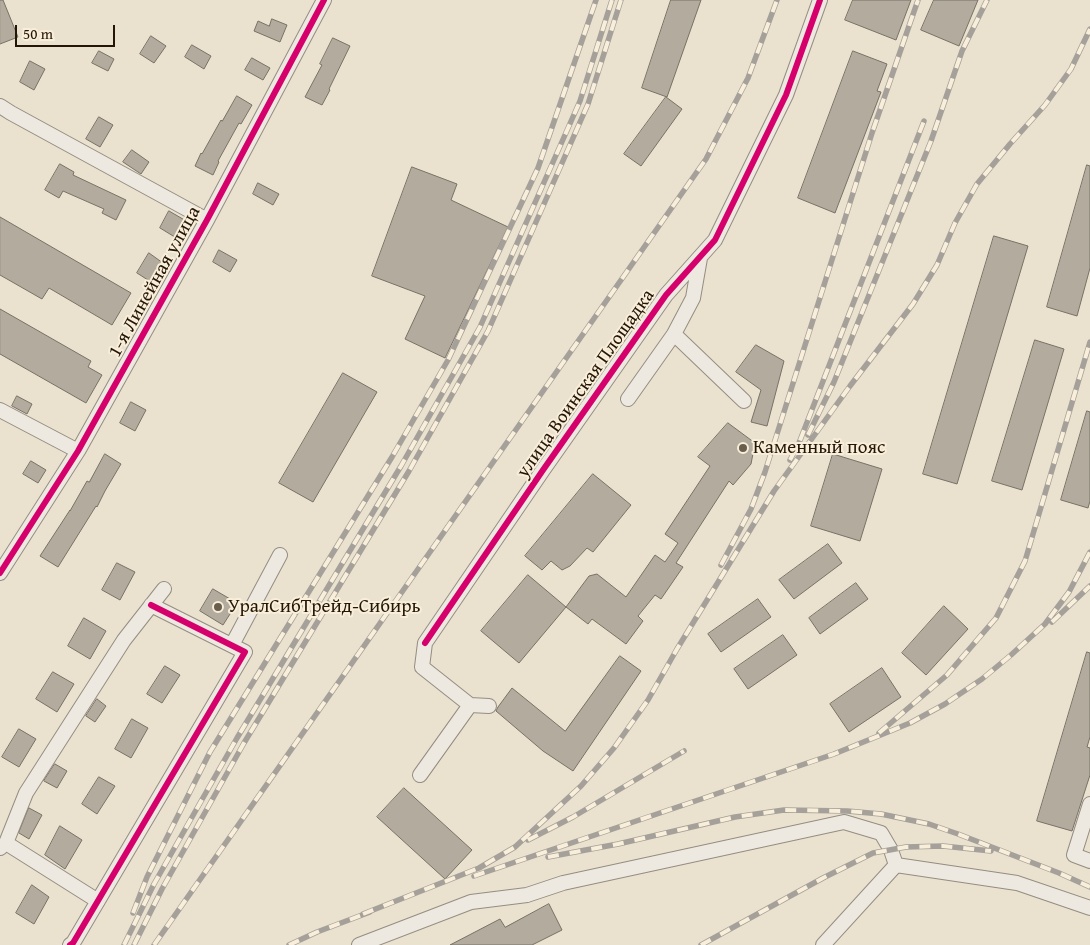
<!DOCTYPE html>
<html>
<head>
<meta charset="utf-8">
<style>
	body { margin:0 }
	#map { position:relative; width:1090px; height:945px; overflow:hidden; background:#eae1cf; font-family:"Gentium Book Plus",serif }
	canvas { display:block }
	.scale { position:absolute; left:15px; top:25px; width:100px; height:22px; box-sizing:border-box; border:2px solid #241607; border-top:0; padding-left:6px; font-size:15px; line-height:18px; white-space:nowrap; color:#241607; -webkit-text-stroke:4px #f8eed9; paint-order:stroke }
</style>
</head>
<body>
<div id="map">
<canvas width="1090" height="945"></canvas>
<div class="scale">50 m</div>
</div>
<script>
const context = document.querySelector('canvas').getContext('2d');
context.lineJoin = 'round';
function fill(path, color) { context.fillStyle = color; context.fill(path, 'evenodd'); }
function trace(path, color, width, dash) { context.strokeStyle = color; context.lineWidth = width; context.lineCap = dash ? 'butt' : 'round'; context.setLineDash(dash || []); context.stroke(path); }
function label(font, color, halo, rows, align = 'center') {
  context.font = font + ' "Gentium Book Plus",serif'; context.lineWidth = 4; context.setLineDash([]); context.textBaseline = 'middle'; context.strokeStyle = halo; context.fillStyle = color; for (const [text, x, y, turn = 0] of rows) {
    context.save(); context.translate(x, y); context.rotate((+turn || 0) * Math.PI / 180); context.textAlign = isNaN(turn) ? turn : align; if (halo) context.strokeText(text, 0, 0); context.fillText(text, 0, 0); context.restore();
  }
}
const building = new Path2D(`
	M0 0H3L18 37 0 44Z
	M671 0H701L667 97 642 88Z
	M853 0H911L896 40 845 20Z
	M934 0H978L959 46 921 30Z
	M272 19 287 25 280 42 254 31 258 21 269 26Z
	M151 36 166 46 154 63 140 54Z
	M333 38 350 46 329 89 330 90 322 105 305 97 322 65 320 64Z
	M192 45 211 56 204 69 185 57Z
	M99 51 114 59 108 71 92 63Z
	M853 51 887 64 877 91 881 92 835 213 798 198Z
	M252 58 270 68 263 80 245 70Z
	M30 61 45 69 34 90 20 82Z
	M237 96 252 105 241 124 239 123 218 161 219 162 213 175 195 166 201 153 202 154 221 120 222 121Z
	M666 97 682 109 641 166 624 154Z
	M99 117 113 125 100 147 86 139Z
	M132 150 149 162 141 174 123 162Z
	M60 164 74 172 73 175 126 200 116 220 102 213 104 209 63 191 59 198 45 190Z
	M1087 165 1090 166V268L1077 316 1047 307Z
	M412 167 457 184 451 200 508 227 445 358 405 339 425 296 372 276Z
	M258 183 279 194 273 205 253 194Z
	M169 211 188 222 178 239 160 228Z
	M0 217 131 293 112 325 49 288 42 299 0 275Z
	M994 236 1028 246 957 484 923 474Z
	M219 250 237 260 230 272 213 262Z
	M149 253 163 263 151 282 137 273Z
	M0 309 91 361 88 367 102 375 86 403 0 354Z
	M1035 340 1064 349 1022 490 992 481Z
	M756 345 784 361 767 426 751 422 761 390 736 372Z
	M343 373 377 392 313 502 279 483Z
	M17 396 32 404 27 414 12 406Z
	M131 402 146 410 135 431 120 423Z
	M1087 411 1090 412V501L1088 508 1061 500Z
	M728 423 755 443 751 464 733 485 729 481 676 563 683 567 661 599 655 595 638 616 643 621 626 644 592 619 588 624 566 607 589 576 597 574 626 597 655 555 665 562 678 543 665 534 710 466 698 457Z
	M105 454 121 464 105 491 97 507 96 506 58 567 40 556 70 510V511L87 481 89 482Z
	M833 454 882 469 860 541 811 526Z
	M31 461 46 470 38 483 23 474Z
	M593 474 631 505 593 552 587 548 570 566 562 570 551 561 542 570 525 556Z
	M828 544 842 563 794 599 779 580Z
	M117 563 135 572 120 600 102 590Z
	M528 575 566 607 519 663 481 631Z
	M856 583 868 599 820 634 809 618Z
	M213 589 237 603 223 625 200 611Z
	M758 599 771 617 721 652 708 634Z
	M944 606 968 629 926 675 902 653Z
	M84 618 106 631 90 659 68 646Z
	M783 635 797 655 748 689 734 669Z
	M1087 652 1090 653V737L1087 747 1090 748V775L1072 831 1037 821Z
	M620 656 641 671 573 771 543 751 496 711 498 707 512 688 565 731Z
	M165 666 180 675 162 703 147 694Z
	M882 668 901 697 849 732 830 704Z
	M53 672 74 684 57 712 36 699Z
	M97 699 106 706 95 722 86 716Z
	M132 719 148 728 131 758 115 749Z
	M19 729 36 739 19 767 2 757Z
	M55 764 67 771 57 788 44 781Z
	M99 777 115 786 97 814 82 804Z
	M404 788 472 850 445 879 377 817Z
	M29 808 42 815 29 839 19 833Z
	M60 826 82 840 65 869 45 855Z
	M32 885 49 897 34 924 16 913Z
	M549 904 562 930 532 945H450L500 919 505 927Z`);
fill(building, '#b2ab9e');
trace(building, '#787166', 1);
const minor = new Path2D(`
	M0 106 11 113 207 220
	M674 334 744 401
	M628 399 674 334 693 298 700 258
	M0 410 78 451
	M0 573 78 451 207 220 324 0
	M232 645 280 555
	M489 706 470 705 422 667 425 643 543 470 666 295 715 240 786 95 820 0
	M420 775 470 705
	M1090 804 1074 855 1090 861
	M6 843 98 901
	M0 848 6 843 26 793 124 640 164 589
	M70 945 73 943 245 652 151 605
	M359 945 471 902 527 895 563 883 844 822 881 833 891 850 896 865
	M823 945 896 865 1017 883 1090 908`);
trace(minor, '#948d81', 16);
trace(minor, '#ede9e0', 14);
const rail = new Path2D(`
	M808 435 834 382 931 141 962 51 987 0
	M790 460 799 443 924 121
	M721 565 751 509 765 472 872 133 918 0
	M1052 622 1090 586
	M879 733 947 675 996 618 1025 561 1090 342
	M528 840 573 817 684 751
	M548 857 618 844 735 817 784 810 847 811 881 814 929 824 958 834 1059 873 1090 887
	M474 876 834 754 910 723 945 704 982 679 1011 655 1045 624 1069 592 1090 552
	M133 913 147 877 210 752 392 457 448 360 538 168 596 0
	M363 914 479 868 515 847 581 786 614 748 648 700 677 649 774 491 850 386 913 304 937 265 955 223 977 184 1010 144 1045 105 1071 69 1090 29
	M124 945 154 884 237 738 401 466 480 327 580 101 612 0
	M134 945 162 889 244 743 409 471 488 331 588 104 621 0
	M154 945 706 159 748 78 777 0
	M289 945 317 932 370 912
	M701 945 823 878 873 853 906 847 943 846 991 851`);
trace(rail, '#a5a099', 5.5);
trace(rail, '#f8eed9', 4, [11]);
trace(new Path2D(`
	M0 573 78 451 207 220 324 0
	M425 643 543 470 666 295 715 240 786 95 820 0
	M70 945 73 943 245 652 151 605`), '#d6006c', 6);
for (const [x, y, r, color] of [
	[743,448,5,"#695d4d"],
	[218,607,5,"#695d4d"]
]) { const dot = new Path2D(); dot.arc(x, y, r, 0, 2 * Math.PI); context.fillStyle = color; context.fill(dot); trace(dot, '#f8eed9', 2); }
label('19px', '#241607', '#f8eed9', [
	["1-я Линейная улица",155,282,-61],
	["улица Воинская Площадка",586,384,-55]
]);
label('19px', '#241607', '#f8eed9', [
	["Каменный пояс",753,448],
	["УралСибТрейд-Сибирь",228,607]
], 'left');
</script>
</body>
</html>
